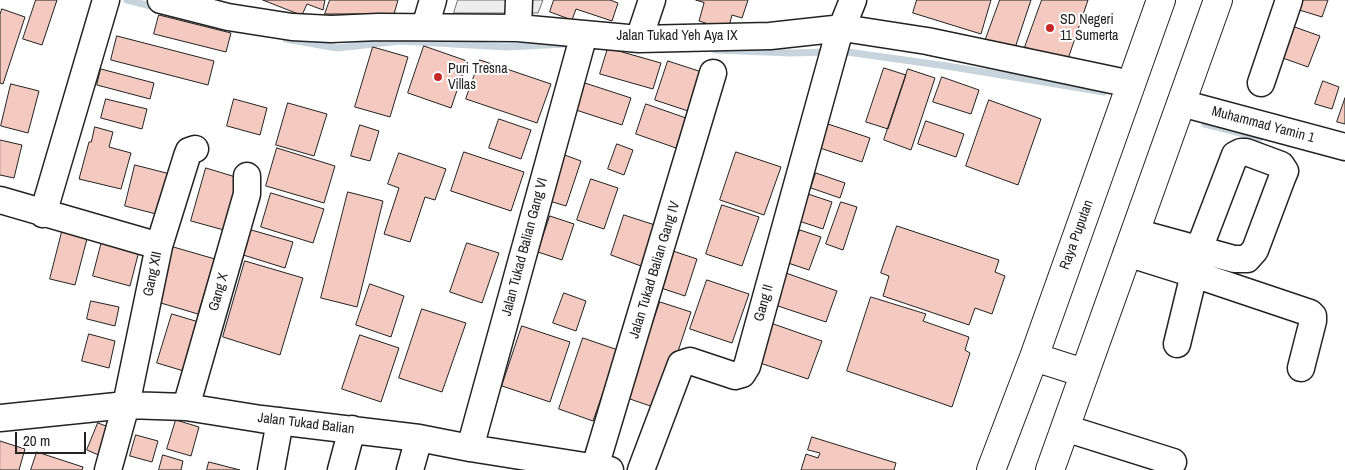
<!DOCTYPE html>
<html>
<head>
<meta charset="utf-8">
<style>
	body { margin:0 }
	#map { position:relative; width:1345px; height:470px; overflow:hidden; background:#fff; font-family:"Archivo Narrow",sans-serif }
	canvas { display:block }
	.scale { position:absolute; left:15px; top:432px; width:71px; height:22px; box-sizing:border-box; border:2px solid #222; border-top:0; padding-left:6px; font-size:15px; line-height:18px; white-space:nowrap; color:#222; -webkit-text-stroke:4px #fff; paint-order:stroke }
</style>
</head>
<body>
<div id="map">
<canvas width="1345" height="470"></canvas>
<div class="scale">20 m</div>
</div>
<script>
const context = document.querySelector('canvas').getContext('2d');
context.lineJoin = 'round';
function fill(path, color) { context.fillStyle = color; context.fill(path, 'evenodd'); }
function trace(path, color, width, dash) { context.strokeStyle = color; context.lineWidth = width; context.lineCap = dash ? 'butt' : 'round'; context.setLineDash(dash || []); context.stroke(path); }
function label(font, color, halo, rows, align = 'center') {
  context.font = font + ' "Archivo Narrow",sans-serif'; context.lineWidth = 4; context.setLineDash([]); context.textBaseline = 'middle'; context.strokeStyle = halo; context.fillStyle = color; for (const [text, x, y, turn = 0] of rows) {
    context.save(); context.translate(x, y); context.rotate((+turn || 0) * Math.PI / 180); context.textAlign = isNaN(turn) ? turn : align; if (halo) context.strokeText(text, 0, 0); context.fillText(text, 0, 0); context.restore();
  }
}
const parking = new Path2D(`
	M458 0H543L538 13H454Z`);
fill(parking, '#ededed');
trace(parking, '#6f6f6f', 1);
trace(new Path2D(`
	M127 0 159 8
	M286 39 337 48 400 41 506 47 566 44
	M715 50 791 53 829 52
	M840 51 947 66 1104 92
	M1205 124 1260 138`), '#c7d3dd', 7);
const building = new Path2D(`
	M36 0H57L42 45 23 39Z
	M263 0H325L323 10 307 4 302 15Z
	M330 0H398L394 14H325Z
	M554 0H610L618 3 612 21 576 9 572 20 550 12Z
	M696 0H748L742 18 732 15 728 30 699 21 704 3Z
	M917 0H991L981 34 913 13Z
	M1000 0H1031L1013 54 984 44Z
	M1042 0H1088L1067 62 1025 47Z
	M1299 0H1328L1322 17 1296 9Z
	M2 9 25 17 3 84 0 83V15Z
	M159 15 231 33 226 52 154 34Z
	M1289 25 1320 36 1308 67 1277 56Z
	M117 36 214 61 208 85 111 60Z
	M424 46 467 61 451 108 408 93Z
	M373 47 408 57 390 117 355 107Z
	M608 48 661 63 653 89 600 74Z
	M480 60 551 84 537 123 466 99Z
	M668 61 708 74 694 113 655 100Z
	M884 68 906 75 888 129 866 122Z
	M101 69 154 83 150 99 97 85Z
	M908 69 935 78 911 150 884 140Z
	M942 77 979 90 971 114 933 102Z
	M1323 81 1339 87 1332 109 1315 104Z
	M585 83 631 98 622 125 576 110Z
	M11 84 39 91 28 133 1 126Z
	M1345 98V124L1337 122Z
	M106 99 147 109 142 129 101 118Z
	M234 99 267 108 260 135 227 126Z
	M989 100 1041 119 1018 185 966 166Z
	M288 103 327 114 314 156 276 145Z
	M646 104 686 118 676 148 636 134Z
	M499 119 531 130 521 159 489 148Z
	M926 121 964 134 956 157 918 144Z
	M822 122 870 138 862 162 814 146Z
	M360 125 379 131 370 161 351 156Z
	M95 127 113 132 109 147 131 153 121 189 79 179 89 142H91Z
	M0 140 22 145 14 178 0 175Z
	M617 144 633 150 624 175 608 169Z
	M277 148 335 166 324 203 266 186Z
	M464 152 524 172 511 211 451 191Z
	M736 152 781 167 764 215 720 200Z
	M399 153 446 169 435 200 425 197 410 242 384 234 399 188 388 184Z
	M562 154 581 161 566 206 546 200Z
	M135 165 174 175 164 216 125 206Z
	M206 168 239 178 224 230 191 221Z
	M816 173 845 183 840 198 811 188Z
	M591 179 618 188 604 229 577 220Z
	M348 192 383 201 357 307 321 298Z
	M271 193 324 209 313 243 261 227Z
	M808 194 832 202 823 229 799 221Z
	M841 202 857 207 843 250 826 244Z
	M722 205 759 217 742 266 706 254Z
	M624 215 655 225 641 266 611 255Z
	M550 216 574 224 562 260 538 252Z
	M897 226 999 260 995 272 1005 276 992 314 975 308 969 325 883 296 889 276 881 273Z
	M63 228 88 235 75 285 50 279Z
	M248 229 293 242 285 268 240 254Z
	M800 230 821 237 809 270 788 263Z
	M102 241 139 251 130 286 93 276Z
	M467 243 499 253 482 303 450 292Z
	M170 246 215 259 198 314 154 301Z
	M670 250 697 259 685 296 658 287Z
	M245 261 303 278 280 355 223 337Z
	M783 272 837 291 826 322 772 304Z
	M707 280 749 294 732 343 690 329Z
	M370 284 404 296 391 337 356 325Z
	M564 293 586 301 576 331 553 323Z
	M871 297 926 314 923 321 969 337 965 350 970 353 952 407 847 371Z
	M91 301 119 307 115 326 87 319Z
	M660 302 691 312 659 409 627 398Z
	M422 309 466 323 442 392 399 378Z
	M172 314 202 323 187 372 157 363Z
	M765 321 822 341 808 379 751 360Z
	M522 326 570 342 550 402 502 386Z
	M89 334 115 341 109 368 82 361Z
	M360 335 399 348 381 402 342 389Z
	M583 338 618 350 593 421 559 409Z
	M176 420 199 427 191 456 167 449Z
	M98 423 114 429 103 457 87 450Z
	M136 435 158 441 152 462 130 456Z
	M812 437 896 463 894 470H801L806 454 818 458 820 453 808 450Z
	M0 441 25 449 19 470H0Z
	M37 452 83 467 82 470H31Z
	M163 455 183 461 181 470H159Z
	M209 462 240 470H207Z`);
fill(building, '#f3c9c0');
trace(building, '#222', 1);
const minor = new Path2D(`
	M161 0 228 17 292 27 331 29 378 27 518 28 639 39 770 36 843 28 927 41 1131 84
	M425 27 433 0
	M518 28 519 0
	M639 39 652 0
	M1261 83 1289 0
	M1181 103 1345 147
	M0 200 159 246
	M43 214 106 0
	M1135 232 1234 259H1247L1255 250 1282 178 1285 171 1281 165 1246 152H1241L1235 155 1199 249
	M1127 253 1194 274 1177 344
	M1194 274 1310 313 1313 316V321L1301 368
	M186 407 247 194V176
	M0 418 126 405 186 407 261 419 419 438 470 448 610 470
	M1065 428 1173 462
	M470 448 581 45
	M595 467 713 73
	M108 470 126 405 159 246 187 156 189 151 195 149
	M271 470 280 421
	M341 470 352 429
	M410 470 419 438
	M641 470 681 364 690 361 735 376 742 374 747 366 837 40 853 0`);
const major = new Path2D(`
	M1034 357 1084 373
	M991 470 1034 357 1161 0
	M1050 470 1218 0`);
trace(minor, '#222', 29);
trace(major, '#222', 30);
trace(minor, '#fff', 26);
trace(major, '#fff', 28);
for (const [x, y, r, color] of [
	[1050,28,5,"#c62828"],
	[438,77,5,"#c62828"]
]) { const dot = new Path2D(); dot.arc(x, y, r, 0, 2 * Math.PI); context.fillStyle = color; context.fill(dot); trace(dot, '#fff', 2); }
label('14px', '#222', '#fff', [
	["SD Negeri",1060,20],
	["11 Sumerta",1060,36],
	["Puri Tresna",448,69],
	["Villas",448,85]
], 'left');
label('14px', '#222', '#fff', [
	["Jalan Tukad Yeh Aya IX",677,36],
	["Muhammad Yamin 1",1263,125,15],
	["Raya Puputan",1077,235,-70],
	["Jalan Tukad Balian Gang VI",525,247,-75],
	["Jalan Tukad Balian Gang IV",655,270,-73],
	["Gang XII",153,274,-78],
	["Gang X",219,292,-74],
	["Gang II",764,303,-74],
	["Jalan Tukad Balian",306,424,7]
]);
</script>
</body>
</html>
